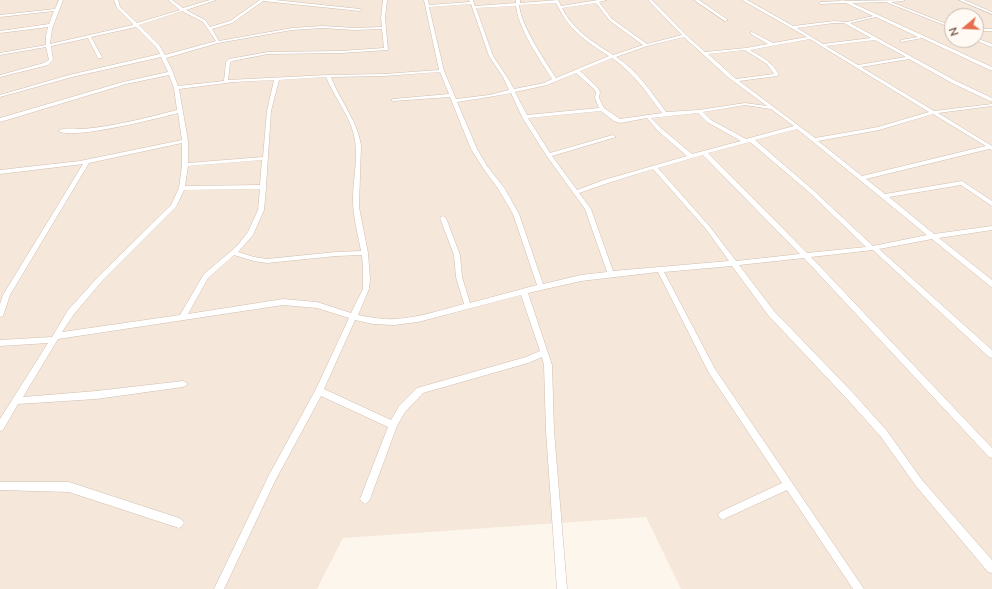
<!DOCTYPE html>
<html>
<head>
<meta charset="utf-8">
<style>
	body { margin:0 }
	#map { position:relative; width:992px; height:589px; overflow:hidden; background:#fdf6ec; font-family:Mulish,sans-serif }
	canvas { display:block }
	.north { position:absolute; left:944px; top:8px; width:40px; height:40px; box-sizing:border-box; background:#fffaf3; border:1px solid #cabbb1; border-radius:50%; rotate:251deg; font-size:11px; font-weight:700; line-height:16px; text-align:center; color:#7a5c4d }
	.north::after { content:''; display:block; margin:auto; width:14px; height:18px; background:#e76f51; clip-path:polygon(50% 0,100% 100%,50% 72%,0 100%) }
</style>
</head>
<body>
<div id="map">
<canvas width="992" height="589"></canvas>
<div class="north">N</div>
</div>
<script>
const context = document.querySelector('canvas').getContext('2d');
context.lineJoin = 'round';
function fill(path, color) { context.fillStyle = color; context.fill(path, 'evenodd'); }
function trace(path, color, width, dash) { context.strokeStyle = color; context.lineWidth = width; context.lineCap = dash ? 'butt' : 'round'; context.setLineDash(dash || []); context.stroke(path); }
fill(new Path2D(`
	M0 0H992V589H681L646 517 343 538 317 589H0ZM952 16H976V40H952Z`), '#f5e8da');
const minor = new Path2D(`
	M59 0H63L52 29 50 44 133 25V24L117 8 114 0H118L120 7 137 23 180 10 168 0H172L183 8 210 0H216L186 10 205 20 210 27 230 21 260 0H275L360 9 362 10 360 11 263 1 232 23 212 29 219 41 292 28 322 26 355 28 382 27 381 18 383 0H387L385 18 388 50 341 53 268 54 232 61 230 63 228 80 328 75 384 74 439 70 424 0H428L429 5 470 2 469 0H473L475 6 516 3V0H520V3L558 0 561 6 598 0H607L599 2 612 19 647 44 682 35 648 0H652L686 35 705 52 746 48 768 44 751 34V32H752L773 43 807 37 742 0H747L793 26 834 21 847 22 873 16 846 3 820 4V2H821L841 1 840 0 847 1 905 0 903 1 891 2 952 26V28L888 3 887 2 852 3 992 67V70H990L922 38 901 42V40L918 37 876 17 850 23 956 81 992 98V101H990L952 83 909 59 861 67 934 111 992 104V106L938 113 992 146V150L989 149 866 179 885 194 962 181 992 201V206L961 185 889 197 934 234 992 226V230L939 238 992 280V287L990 286 932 239 879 249 992 350V358L989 357 873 250 811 257 992 448V458L989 457 804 258 739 265 774 311 854 394 887 431 922 480 992 560V573L988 572 916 486 881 437 848 400 768 315 732 266 664 272 715 369 864 589H853L787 490 726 518 723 520 720 518 718 515 720 512 782 483 709 373 658 272 581 281 528 293 552 365 554 431 567 589H557L546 431 544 365 542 357 528 363 423 393 405 412 397 426 370 499 368 502 365 504 362 502 360 499 388 427 321 396 275 481 224 589H214L269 475 316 389 349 318 317 308 283 305 58 339 23 397 96 391 183 381 186 382 187 384 186 386 183 387 96 399 18 404 3 430 0 431V419L48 343 0 346V340L52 337 68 310 99 276 171 205 179 188 182 165V143L89 163 10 295 3 316 0 317V304L3 295 83 164 0 174V170L80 161 182 140 178 113C158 118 74 140 58 131 64 127 76 129 83 129 115 126 146 118 177 110L174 88 169 75 126 84 0 122V118L123 82 168 72 161 57 72 77 0 97V95L69 75 160 54 156 47 136 27 91 37 102 57V58H98L88 38 51 46 53 60 48 65 0 77V75L44 63 49 60 46 47 0 55V53L46 45V36L48 27 0 33V31L49 24 54 11 0 17V15L55 9ZM556 3C569 30 584 40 609 56L556 78C544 59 522 28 519 5ZM596 3 610 21 643 45 613 55C593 42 573 30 562 8ZM471 4 489 56 503 77 509 90 489 95 456 99 444 71 429 7ZM516 6C518 28 540 60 552 79L544 83 514 89 507 77 493 56 476 8ZM182 11 203 22 216 41 165 55 159 45 139 25ZM834 23H844L871 38 823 44 797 28ZM322 28 355 30 382 29 384 48 341 51 268 52 229 59 226 62 224 81 178 86 172 70 166 58 218 43 292 30ZM684 37 729 78 767 106 745 103 699 110 666 112C651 92 638 71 616 57L647 46ZM810 39 821 46 929 112 878 127 815 138 739 81 777 76 779 75C773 62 761 57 750 50ZM875 40 906 57 858 65 826 46ZM745 50 767 64 774 74 736 79 708 54ZM612 58C634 73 646 92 662 113L620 119 604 108 599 98 600 92 598 88 580 71ZM440 72 449 94 393 99 391 100 393 101 450 97 471 149 483 168 499 190 513 214 537 285 470 303 462 277 460 255 446 218 443 216 440 218 454 255 456 277 464 304C441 310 418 318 394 319 382 320 370 317 358 315L369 289 370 279 368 253 359 207 361 145C357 120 340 101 331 77L384 76ZM576 73 594 89 596 92 595 98 599 108 527 115 515 92 547 85ZM326 77C334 97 349 114 354 135 359 156 353 178 353 199 353 217 358 234 361 251L336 252 267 259 254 257 238 252 253 235 264 210 266 188 267 187 266 186 271 111 279 80ZM274 80 267 111 263 157 188 163V141L179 89 234 82ZM511 93 522 117 546 155 585 209 607 272 581 275 543 284 519 214 505 189 487 166 477 149 457 102 489 97ZM745 105 771 109 794 126 746 139 711 120 703 112ZM601 111 614 121 620 123 647 118 658 131 687 156 604 180 577 190 552 156 616 137 613 135 550 153 528 118ZM698 113 707 122 741 141 692 154 662 129 651 118ZM933 114 986 146 862 176 818 141 879 130ZM797 129 812 141 927 235 873 246 813 190 755 140ZM750 142 809 192 866 247 807 253 708 153ZM703 155 800 254 736 261 710 227 658 168ZM262 160 260 185 185 186 188 166ZM653 169 706 229 729 261 613 271 591 209 579 193 608 183ZM260 189 258 210 248 232 237 246 204 274 180 315 62 332 74 314 103 280 176 207 184 190ZM234 255 254 261 267 263 336 256 362 255 363 268V289L351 313 317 302 283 299 188 314 208 278ZM521 295 540 351 526 357 417 388 399 406 391 420 324 389 355 320 373 324 394 325 418 322Z
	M694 0H699L728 20 725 21Z
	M959 0H964L992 12V14Z
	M976 29H992V31H976Z
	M976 38 992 44V47L975 40H976Z
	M0 482H69L179 518 182 520 184 523 182 526 179 528 69 492 0 490Z`);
trace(minor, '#d1beb0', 1);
fill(minor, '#fff');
</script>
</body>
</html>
